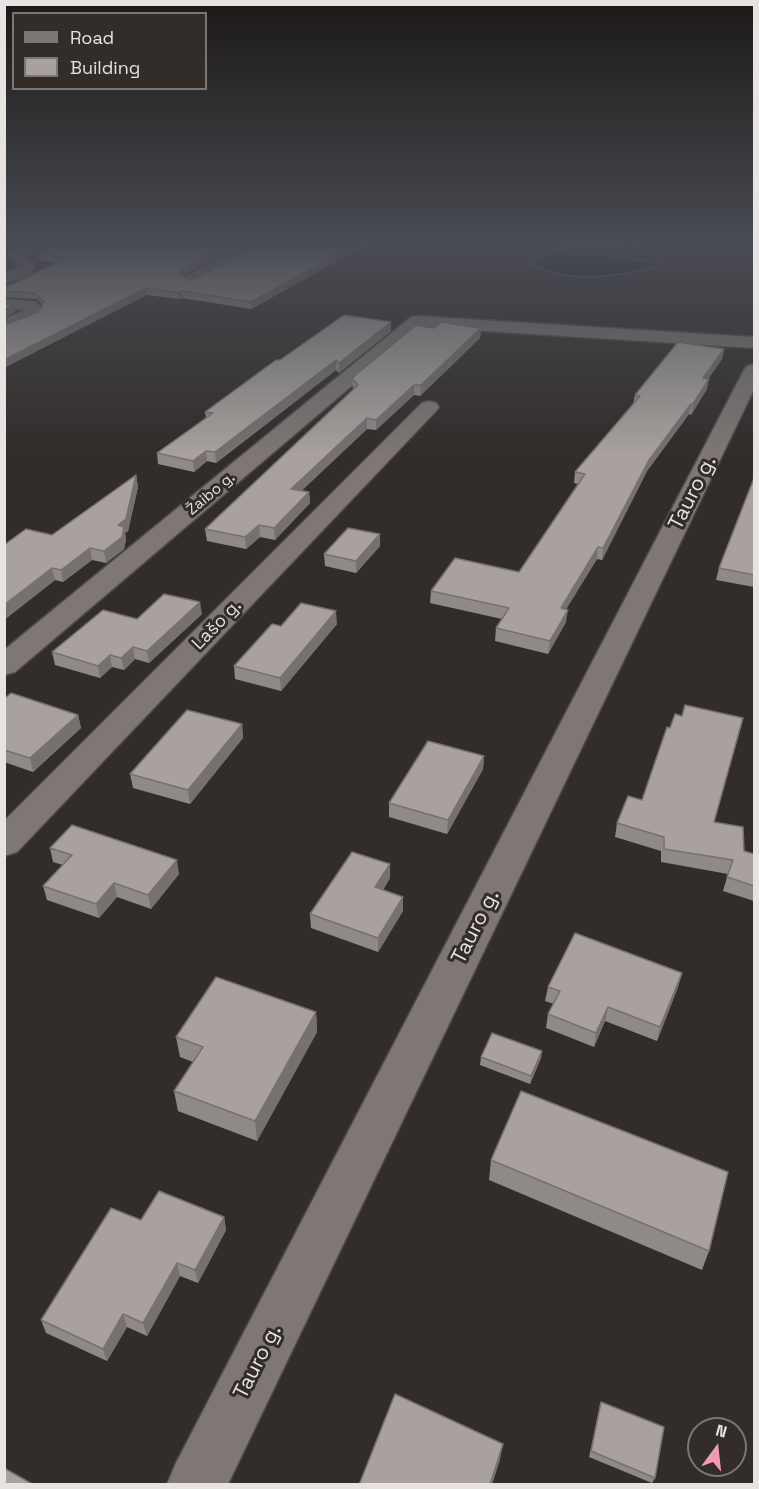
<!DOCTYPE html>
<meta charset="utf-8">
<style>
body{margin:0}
#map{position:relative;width:759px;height:1489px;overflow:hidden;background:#322d29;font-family:"Space Grotesk",sans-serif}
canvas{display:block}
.frame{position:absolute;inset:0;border:6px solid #e7e3e1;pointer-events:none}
.legend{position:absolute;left:12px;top:12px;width:195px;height:78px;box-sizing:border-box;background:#322d29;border:2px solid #7a7673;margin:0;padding:8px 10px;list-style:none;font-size:18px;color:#e7e3e1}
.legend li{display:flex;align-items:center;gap:12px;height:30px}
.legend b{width:30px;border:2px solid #7a7673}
.north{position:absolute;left:687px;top:1417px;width:60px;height:60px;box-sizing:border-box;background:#322d29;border:2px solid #7a7673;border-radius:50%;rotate:15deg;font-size:16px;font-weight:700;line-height:24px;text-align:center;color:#e7e3e1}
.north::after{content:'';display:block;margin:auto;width:21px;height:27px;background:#f09ab6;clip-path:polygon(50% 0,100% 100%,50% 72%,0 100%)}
</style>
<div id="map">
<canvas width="759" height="1489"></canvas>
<div class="frame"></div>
<ul class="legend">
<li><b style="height:8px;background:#7e7773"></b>Road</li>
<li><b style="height:16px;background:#a8a19d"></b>Building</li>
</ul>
<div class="north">N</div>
</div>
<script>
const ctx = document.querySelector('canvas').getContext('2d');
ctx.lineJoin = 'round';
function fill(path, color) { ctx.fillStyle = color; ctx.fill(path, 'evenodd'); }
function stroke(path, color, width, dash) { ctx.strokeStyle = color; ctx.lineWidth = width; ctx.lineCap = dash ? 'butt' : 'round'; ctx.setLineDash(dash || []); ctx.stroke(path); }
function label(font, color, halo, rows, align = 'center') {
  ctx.font = font + ' "Space Grotesk",sans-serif'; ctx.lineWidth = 6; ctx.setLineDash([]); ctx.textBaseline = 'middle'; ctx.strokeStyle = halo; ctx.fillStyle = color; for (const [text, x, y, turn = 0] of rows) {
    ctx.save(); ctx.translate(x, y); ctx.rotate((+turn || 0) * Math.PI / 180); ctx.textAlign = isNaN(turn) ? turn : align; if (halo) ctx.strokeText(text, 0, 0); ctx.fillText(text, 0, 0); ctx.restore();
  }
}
const water = new Path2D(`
 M569 246H637L612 255 622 259 659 262 660 266C621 276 569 285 532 264V260Z`);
fill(water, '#081325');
stroke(water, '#4b515d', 1.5);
const minor = new Path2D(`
 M23 246H41L26 256 35 266 31 274 4 284V273L19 267 9 255Z
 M244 246H262L196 283 190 285 182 280 184 277Z
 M4 299 35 301 43 309 38 317 4 331V319L25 310 4 309Z
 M417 316 754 337V348L421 327 15 672 4 675V650L411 317Z
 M754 364V389L228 1484H167L176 1463 744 370 747 366Z
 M429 401 436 403 439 407 436 411 17 852 4 856V821L422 403Z`);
stroke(minor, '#4f4b48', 3);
fill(minor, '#7e7773');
fill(new Path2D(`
 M42 246H240L183 275 182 276 188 280 196 278 256 246H364L251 309 182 298 179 299 147 295 38 312 42 305 37 299 4 297V288L56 263 40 261 38 254 47 251V247H43Z
 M391 322V331L339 373 336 370 216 463 207 461 194 472 158 464 157 453 206 418 205 412 280 360Z
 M434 328H481L480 338 420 396 414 395 376 430 367 429 302 490 309 492 310 503 275 540 260 537 246 549 207 541 205 529 353 389 352 378Z
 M724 349 722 359 708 379 707 389 691 415 689 414 647 471 602 560 597 559 566 609V622L548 654 495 641 496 628 502 619 430 603 431 591 519 572 578 484 574 483 575 472 633 404 635 395Z
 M136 475 138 487 128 531 125 533 126 539 124 549 106 563 92 560 63 582 55 580 4 620V545L52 535Z
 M754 478V587L716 580 719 568Z
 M380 546 356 573 325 566 324 554Z
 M202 614 149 663 135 659 124 670 112 667 100 678 55 665 52 652 137 619Z
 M337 624 281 691 235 679 234 666 281 626Z
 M4 699 78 715 81 728 33 772 4 762Z
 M242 724 243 738 190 804 133 788 130 774Z
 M484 756 483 769 447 834 389 817V803Z
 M714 822 744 851 754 854V901L723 891 728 874 661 862V851L615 837 617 823Z
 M50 848 179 874 151 909 117 897 99 918 47 900 43 886 63 865 53 862Z
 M390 878 383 890 403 911 378 952 311 928 310 914Z
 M682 973 678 987 657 1041 605 1021 594 1047 546 1028 548 1014 554 1004 545 1001 548 987Z
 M316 1012 317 1032 257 1141 178 1111 174 1091 193 1062 180 1057 176 1037Z
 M542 1051 541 1058 530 1084 480 1065 481 1057Z
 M491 1160 709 1251 702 1270 489 1180Z
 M224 1217 226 1230 198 1283 180 1276 147 1336 127 1327 107 1361 46 1333 41 1320 141 1220Z
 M601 1402 655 1478 652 1483 589 1457Z`), '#908a87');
fill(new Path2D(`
 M227 246H240L183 275 180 280 179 274 182 269Z
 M353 246H364L251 309V302Z
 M146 288 147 295 4 368V360Z
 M182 291V298L179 299 178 293Z
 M14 305 15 312 4 318V310Z
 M391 322V331L339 373V363Z
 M481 328 480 338 420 396 421 385Z
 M724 349 722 359 701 388 703 378Z
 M336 360V370L216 463 215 452Z
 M709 379 707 389 691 415 693 404Z
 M414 385V395L376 430V420Z
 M691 404 689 414 647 471 602 560 603 548 649 460Z
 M367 418V429L292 500 291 489Z
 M206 451 207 461 194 472 193 461Z
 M136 475 138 487 128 531 125 533 126 539 124 549 106 563 104 551 118 525Z
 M309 492 310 503 275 540 274 528Z
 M259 525 260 537 246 549 245 537Z
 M380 534V546L356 573V561Z
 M598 547 597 559 559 621 561 608Z
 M90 548 92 560 63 582 61 570Z
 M52 568 55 580 4 620V605Z
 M200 602 202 614 149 663 147 651Z
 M568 610 566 622 548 654 550 641Z
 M336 611 337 624 281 691 280 678Z
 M133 647 135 659 124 670 121 658Z
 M110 655 112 667 100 678 98 666Z
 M78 715 81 728 33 772 30 758Z
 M242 724 243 738 190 804 188 790Z
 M484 756 483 769 447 834 448 820Z
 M177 860 179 874 151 909 148 895Z
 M390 864V878L375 901V887Z
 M114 883 117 897 99 918 96 904Z
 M403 897V911L378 952V938Z
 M682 973 678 987 657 1041 660 1027Z
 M608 1007 605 1021 594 1047 596 1033Z
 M316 1012 317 1032 257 1141 255 1121Z
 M542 1051 541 1058 530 1084 531 1076Z
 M224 1217 226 1230 198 1283 195 1270Z
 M177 1263 180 1276 147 1336 143 1323Z
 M123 1314 127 1327 107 1361 103 1349Z
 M503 1444 500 1460 492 1485H490Z`), '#76716e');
const building = new Path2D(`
 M56 246H227L182 269 179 274 188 280 196 278 256 246H353L251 302 182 291 178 293 146 288 4 360V325L38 312 44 302 35 293 4 291V288L66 258 38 254 58 246Z
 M4 304 14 305 4 310Z
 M344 315 391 322 339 363 336 360 215 452 206 451 193 461 157 453 213 413 205 412 276 360H280Z
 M441 322 481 328 421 385H414L376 420 367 418 291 489 309 492 274 528 259 525 245 537 205 529 358 385 352 378 416 325 434 328Z
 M678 342 724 349 703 378 709 379 693 404H691L649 460 603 548 598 547 561 608 568 610 550 641 496 628 509 608 431 591 455 558 519 572 585 474 575 472 640 396 635 395Z
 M136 475 126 519 118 525 124 527 122 537 104 551 90 548 61 570 52 568 4 605V545L26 529 52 535Z
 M754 478V575L719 568Z
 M348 528 380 534 356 561 324 554Z
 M164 594 200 602 147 651 133 647 121 658 110 655 98 666 52 652 103 610 137 619Z
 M301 603 336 611 280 678 234 666 272 624 281 626Z
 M11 693 78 715 30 758 4 750V699Z
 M685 705 743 718 714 822 743 827 744 851 754 854V886L727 877 733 860 664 849V837L617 823 628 796 642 800 667 727 670 728 675 714 682 716Z
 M187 710 242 724 188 790 130 774Z
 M428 741 484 756 448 820 389 803Z
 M72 825 177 860 148 895 114 883 96 904 43 886 72 855 50 848Z
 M352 852 390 864 375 887 403 897 378 938 310 914Z
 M575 933 682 973 660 1027 608 1007 596 1033 548 1014 560 991 548 987Z
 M216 977 316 1012 255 1121 174 1091 203 1047 176 1037Z
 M492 1033 542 1051 531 1076 481 1057Z
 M521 1091 728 1172 709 1251 491 1160Z
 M159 1191 224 1217 195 1270 177 1263 143 1323 123 1314 103 1349 41 1320 111 1208 141 1220Z
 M395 1394 503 1444 490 1485H359Z
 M601 1402 664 1427 655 1478 591 1451Z
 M4 1468 34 1485H4Z`);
fill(building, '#a8a19d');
stroke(building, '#76716e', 1.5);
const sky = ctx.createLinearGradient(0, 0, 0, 454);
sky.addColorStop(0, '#1c1917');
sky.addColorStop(0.54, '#494c54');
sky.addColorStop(1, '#494c5400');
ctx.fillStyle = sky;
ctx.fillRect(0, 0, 759, 454);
label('15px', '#e7e3e1', '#322d29', [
 ["Žaibo g.",211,494,-40]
]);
label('18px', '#e7e3e1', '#322d29', [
 ["Lašo g.",217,625,-46]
]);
label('21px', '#e7e3e1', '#322d29', [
 ["Tauro g.",693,493,-63],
 ["Tauro g.",476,927,-63],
 ["Tauro g.",258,1362,-63]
]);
</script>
